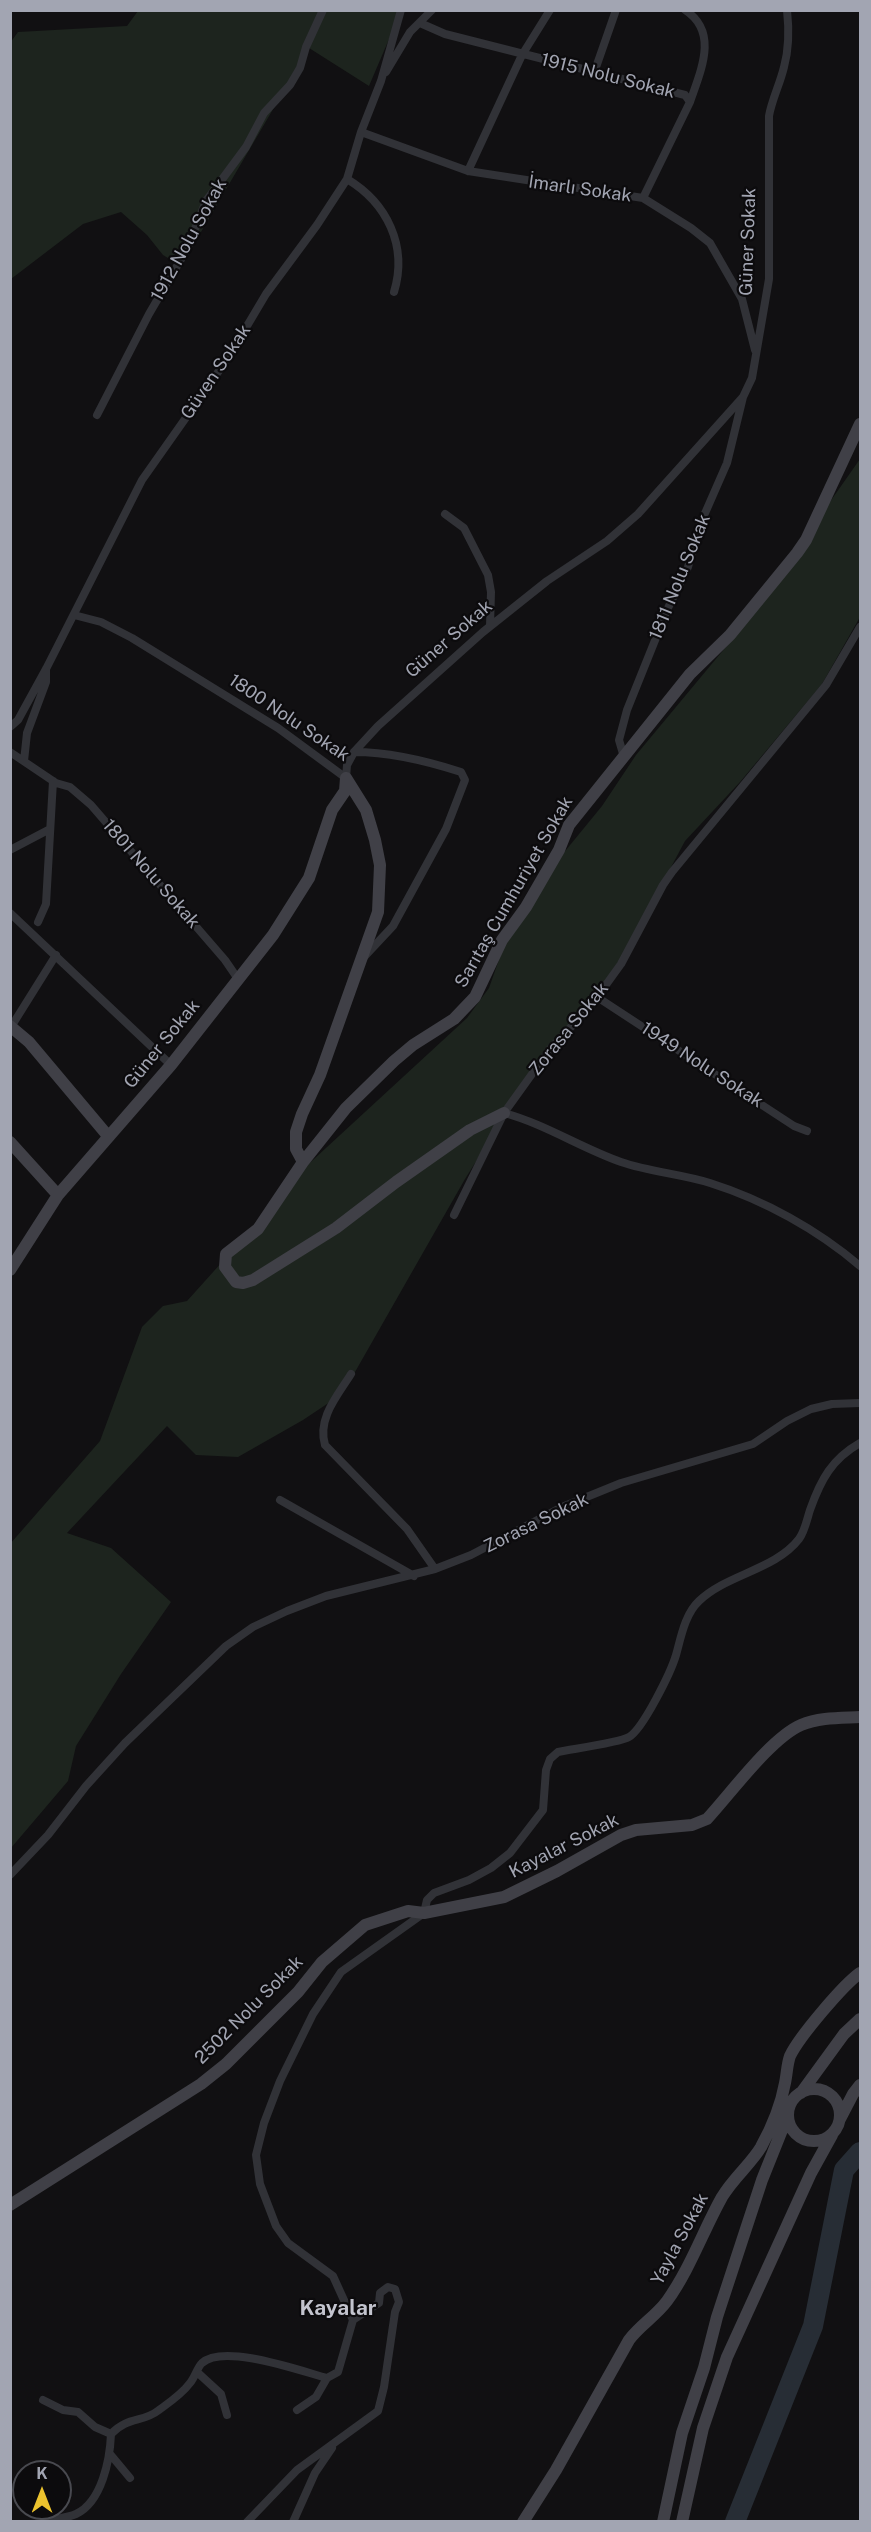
<!DOCTYPE html>
<meta charset="utf-8">
<style>
body{margin:0}
#map{position:relative;width:871px;height:2532px;overflow:hidden;background:#111012;font-family:"Public Sans",sans-serif}
canvas{display:block}
.frame{position:absolute;inset:0;border:12px solid #a2a5b2;pointer-events:none}
.north{position:absolute;left:12px;top:2460px;width:60px;height:60px;box-sizing:border-box;background:#0c0b0d;border:2px solid #48494f;border-radius:50%;rotate:0deg;font-size:16px;font-weight:700;line-height:24px;text-align:center;color:#a2a5b2}
.north::after{content:'';display:block;margin:auto;width:21px;height:27px;background:#ecc32e;clip-path:polygon(50% 0,100% 100%,50% 72%,0 100%)}
</style>
<div id="map">
<canvas width="871" height="2532"></canvas>
<div class="frame"></div>
<div class="north">K</div>
</div>
<script>
const ctx = document.querySelector('canvas').getContext('2d');
ctx.lineJoin = 'round';
function fill(path, color) { ctx.fillStyle = color; ctx.fill(path, 'evenodd'); }
function stroke(path, color, width, dash) { ctx.strokeStyle = color; ctx.lineWidth = width; ctx.lineCap = dash ? 'butt' : 'round'; ctx.setLineDash(dash || []); ctx.stroke(path); }
function label(font, color, halo, rows, align = 'center') {
  ctx.font = font + ' "Public Sans",sans-serif'; ctx.lineWidth = 4.5; ctx.setLineDash([]); ctx.textBaseline = 'middle'; ctx.strokeStyle = halo; ctx.fillStyle = color; for (const [text, x, y, turn = 0] of rows) {
    ctx.save(); ctx.translate(x, y); ctx.rotate((+turn || 0) * Math.PI / 180); ctx.textAlign = isNaN(turn) ? turn : align; if (halo) ctx.strokeText(text, 0, 0); ctx.fillText(text, 0, 0); ctx.restore();
  }
}
fill(new Path2D(`
 M138 11H401L369 86 309 48 181 266 163 255 147 235 121 212 83 224 11 279 10 43 18 32 127 26Z
 M860 459V617L822 684 740 782 685 841 608 985 522 1088 465 1179 351 1379 333 1400 303 1420 238 1457 196 1455 167 1426 67 1533 111 1548 171 1602 121 1674 76 1746 68 1781 11 1848 10 1544 100 1441 142 1327 163 1306 187 1301 276 1202 301 1171 467 1018 489 988 508 934 539 883 602 806 636 755 740 630Z`), '#1d241e');
stroke(new Path2D(`
 M735 2522 813 2326 844 2170 860 2152`), '#272d35', 20);
stroke(new Path2D(`
 M685 10C719 32 701 70 690 102
 M420 23 445 34 685 95 690 102 643 198
 M386 72 410 32 432 10
 M594 73 616 10
 M361 132 468 171 643 198 691 228 710 243 742 299 755 350
 M468 171 522 55 550 10
 M347 179C387 203 408 246 394 292
 M97 415 149 314 187 249 206 201 246 147 264 113 290 85 300 68 306 47 323 10
 M445 514 464 528 488 575 491 592 490 626
 M74 615 101 622 132 638 278 728 346 778
 M10 727 18 720 46 669 142 480 228 358 266 294 317 225 347 179 361 132 381 81 401 10
 M10 752 56 783 70 787 91 805 225 960 238 979
 M354 752C391 752 427 761 461 772L465 780 446 829 393 926 364 957
 M624 757 619 740 627 710 668 608 688 567 699 527 727 463 743 397
 M24 761 27 733 46 682V669
 M346 778 347 765 354 752 378 726 483 632 547 581 607 541 638 514 743 397 752 378 769 279V116C772 99 780 84 784 67 789 49 789 28 787 10
 M10 850 50 829
 M10 913 171 1065
 M38 922 46 904 53 781
 M597 997 794 1126 807 1131
 M11 1027 56 955
 M504 1113C545 1124 581 1148 621 1162 650 1172 681 1174 710 1183 764 1200 818 1230 860 1266
 M454 1215 504 1113 550 1049 590 1007 621 964 663 885 672 872 826 685 860 627
 M351 1374C338 1395 317 1418 325 1445L407 1529 435 1569
 M280 1500 414 1576
 M10 1875 48 1835 86 1786 125 1743 226 1646 253 1627 287 1611 326 1596 435 1569 471 1555 562 1507 621 1483 753 1444 787 1421 811 1409 832 1404 860 1403
 M353 2320 333 2276 288 2243 276 2226 260 2184 256 2155 264 2123 280 2081 313 2014 341 1972 424 1913 427 1900 434 1893 469 1880 491 1868 510 1853 543 1810 546 1770 550 1759 558 1752C572 1749 618 1743 629 1737 643 1729 671 1672 676 1655 681 1637 685 1614 699 1601 727 1574 775 1570 799 1539 805 1531 807 1519 810 1510 821 1479 832 1459 860 1443
 M197 2372 221 2394 227 2415
 M43 2400 63 2410 78 2412 95 2427 111 2434
 M297 2410 316 2397 327 2378
 M110 2454 130 2478
 M43 2522C54 2519 67 2518 76 2514 102 2502 110 2459 111 2434 128 2416 143 2423 159 2410 170 2402 182 2394 190 2383 195 2377 197 2368 202 2363 223 2343 301 2371 327 2378L338 2372 353 2320 379 2303 380 2293 388 2287 395 2289 399 2302 395 2312 384 2387 378 2411 297 2470 247 2522
 M293 2522 315 2473 332 2448`), '#313237', 8);
stroke(new Path2D(`
 M10 1026 29 1042 108 1136
 M504 1113 470 1130 396 1182 336 1228 253 1280 243 1283 236 1282 225 1267 226 1254 258 1229 303 1162 346 1108 394 1061 413 1045 454 1019 475 997 502 940 526 907 559 850 569 825 690 674 730 635 797 553 806 540 860 424
 M10 1142 58 1195
 M303 1162 296 1149V1132L302 1114 320 1075 378 912 380 865 375 840 366 810 346 778
 M10 1270 58 1195 171 1065 273 935 309 878 332 810 345 791 346 778
 M788 2115a26 26 0 1 1 52 0a26 26 0 1 1-52 0Z
 M801 2093 844 2034 860 2019
 M840 2119 853 2094 860 2085
 M10 2205 201 2084 226 2064 298 1992 322 1962 365 1925 408 1911 424 1913 504 1897 557 1871 621 1835 636 1830 692 1825 707 1819C731 1793 771 1738 801 1725 820 1717 841 1718 860 1717
 M523 2522 556 2470 629 2340C640 2325 655 2317 667 2301 690 2269 703 2231 722 2197 734 2177 751 2164 761 2147 772 2127 781 2105 785 2083 787 2074 787 2064 790 2056 799 2037 843 1985 860 1973
 M663 2522 682 2433 704 2368 717 2317 762 2180 788 2115
 M682 2522 703 2428 727 2357 811 2173 832 2135`), '#404047', 12);
label('18px', '#a2a5b2', '#0c0b0d', [
 ["1915 Nolu Sokak",608,76,14],
 ["İmarlı Sokak",580,189,8],
 ["1912 Nolu Sokak",189,240,-61],
 ["Güner Sokak",748,242,-88],
 ["Güven Sokak",216,372,-56],
 ["1811 Nolu Sokak",680,577,-68],
 ["Güner Sokak",449,639,-41],
 ["1800 Nolu Sokak",289,718,34],
 ["1801 Nolu Sokak",151,874,49],
 ["Sarıtaş Cumhuriyet Sokak",514,892,-60],
 ["Zorasa Sokak",569,1029,-51],
 ["Güner Sokak",162,1044,-51],
 ["1949 Nolu Sokak",702,1065,33],
 ["Zorasa Sokak",536,1523,-26],
 ["Kayalar Sokak",564,1846,-27],
 ["2502 Nolu Sokak",249,2010,-45],
 ["Yayla Sokak",680,2239,-62]
]);
label('bold 21px', '#c3c4ce', '#0c0b0d', [
 ["Kayalar",338,2309]
]);
</script>
